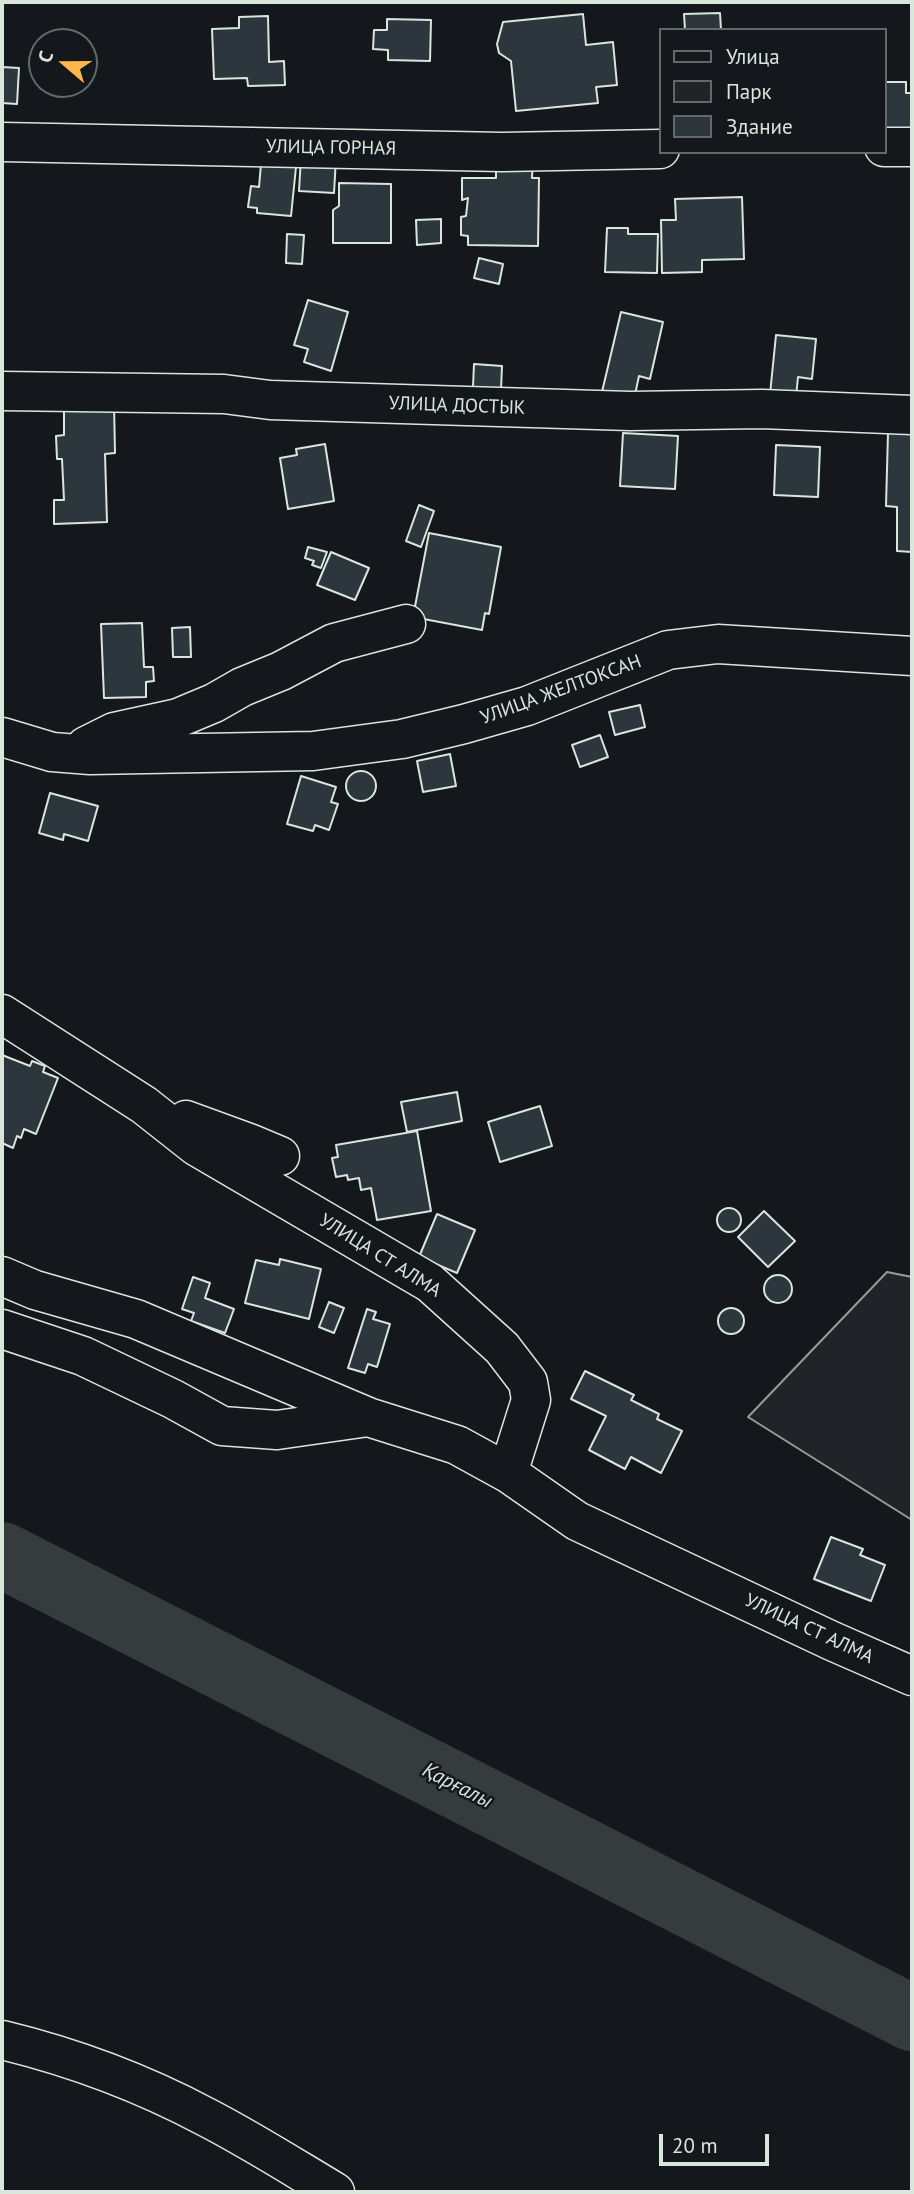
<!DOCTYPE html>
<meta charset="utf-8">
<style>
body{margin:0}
#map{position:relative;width:914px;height:2194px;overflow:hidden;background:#14181c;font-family:"PT Sans",sans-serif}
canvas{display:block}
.frame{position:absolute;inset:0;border:4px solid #d8e6dc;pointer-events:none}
.legend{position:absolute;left:659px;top:28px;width:228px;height:126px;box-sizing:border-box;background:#14181c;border:2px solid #626a69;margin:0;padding:9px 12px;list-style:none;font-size:21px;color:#d8e6dc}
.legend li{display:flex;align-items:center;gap:14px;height:35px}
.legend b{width:35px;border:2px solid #626a69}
.north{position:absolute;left:28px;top:28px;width:70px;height:70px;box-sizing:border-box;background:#14181c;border:2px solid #626a69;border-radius:50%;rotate:290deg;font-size:19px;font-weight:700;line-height:28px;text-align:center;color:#d8e6dc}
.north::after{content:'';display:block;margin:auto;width:24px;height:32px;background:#ffb74d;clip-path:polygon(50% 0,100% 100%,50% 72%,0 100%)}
.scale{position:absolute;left:659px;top:2134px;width:110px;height:32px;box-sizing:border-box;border:4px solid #d8e6dc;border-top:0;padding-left:9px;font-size:21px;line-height:24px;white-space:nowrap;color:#d8e6dc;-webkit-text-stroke:5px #14181c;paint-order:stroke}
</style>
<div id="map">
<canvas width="914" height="2194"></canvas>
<div class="frame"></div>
<ul class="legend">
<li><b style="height:9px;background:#14181c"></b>Улица</li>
<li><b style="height:19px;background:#202428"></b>Парк</li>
<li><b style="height:19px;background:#2c363c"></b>Здание</li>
</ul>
<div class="north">С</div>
<div class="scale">20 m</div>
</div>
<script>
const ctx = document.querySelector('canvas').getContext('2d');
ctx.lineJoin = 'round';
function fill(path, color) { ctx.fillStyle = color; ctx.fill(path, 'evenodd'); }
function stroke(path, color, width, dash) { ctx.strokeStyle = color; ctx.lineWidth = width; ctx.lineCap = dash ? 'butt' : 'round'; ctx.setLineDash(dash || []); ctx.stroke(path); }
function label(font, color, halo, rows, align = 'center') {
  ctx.font = font + ' "PT Sans",sans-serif'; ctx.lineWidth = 5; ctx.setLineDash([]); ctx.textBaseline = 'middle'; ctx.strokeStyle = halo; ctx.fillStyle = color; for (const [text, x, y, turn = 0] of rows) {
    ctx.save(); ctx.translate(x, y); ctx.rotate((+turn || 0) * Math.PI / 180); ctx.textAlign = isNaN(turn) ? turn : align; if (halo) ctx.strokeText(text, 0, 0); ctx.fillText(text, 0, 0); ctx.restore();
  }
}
const green = new Path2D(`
 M887 1272 912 1277V1520L748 1417Z`);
fill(green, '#202428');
stroke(green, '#939e99', 2);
stroke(new Path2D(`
 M2 1555 912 2018`), '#363b3e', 66);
const building = new Path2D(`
 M720 13 721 30H685L684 14Z
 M583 14 586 45 613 42 617 85 596 87 598 103 516 111 511 61 499 53 497 44 503 22Z
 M268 16 269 62 284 61 285 85 248 86 247 78 214 79 212 29 239 28V17Z
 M387 19 431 20 430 61 388 60V50L373 49 374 30H387Z
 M2 67 19 68 17 104 2 103Z
 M884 82H906V93H912V128H884Z
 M301 157 336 158 334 193 299 191Z
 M496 158 533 159 532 178H539L538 246 468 245V236L461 235V217L466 216 468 198 462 200V178H496Z
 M261 164 296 167 291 216 257 213V208L248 207 251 186 259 187Z
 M339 183 391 184V243H333V210L339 206Z
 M742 197 744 259 702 260V272L662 273 661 220H676L675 199Z
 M441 219V243L417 245 416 220Z
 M607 228H628V234H658L657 273 605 272Z
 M287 234 304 235 302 264 286 263Z
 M479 258 503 264 499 284 474 278Z
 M308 300 348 312 331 371 304 362 308 349 294 345Z
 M621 312 663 322 650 379 639 376 633 404 601 396Z
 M776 335 816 339 812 379 798 377 796 397 770 394Z
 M474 364 502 366 501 390 473 387Z
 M114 403 115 453 105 454 107 522 54 524V500H64L62 459H57L56 436 64 435V404Z
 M623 433 678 436 675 489 620 486Z
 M888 433H912V552L897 551V507L886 506Z
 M325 444 334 501 288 509 280 458 297 455 296 449Z
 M776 445 820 447 818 497 774 495Z
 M419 505 434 511 421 547 406 541Z
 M429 533 501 547 489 614 485 613 482 630 413 617Z
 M308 547 327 552 321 568 312 565 314 561 305 558Z
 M331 552 369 568 355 600 317 585Z
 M142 623 144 667H153L154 681 146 682V697L104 698 101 624Z
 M190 627 191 657H173L172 628Z
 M640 705 645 727 615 735 609 712Z
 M600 735 608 757 580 767 572 745Z
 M450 754 456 786 423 792 417 761Z
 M346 786a15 15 0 1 1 30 0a15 15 0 1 1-30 0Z
 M301 776 336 787 331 802 338 804 329 830 315 825 313 831 287 824Z
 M50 793 98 806 88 841 64 834 63 840 39 833Z
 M2 1055 30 1066 32 1061 45 1066 43 1072 58 1078 36 1134 24 1129 21 1138 17 1136 13 1148 2 1143Z
 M457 1092 462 1121 407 1132 401 1102Z
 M540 1106 552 1146 500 1162 488 1122Z
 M417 1131 431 1211 377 1220 371 1188 361 1190 359 1178 348 1180 347 1175 336 1177 332 1158 338 1157 336 1145Z
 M717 1220a12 12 0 1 1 24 0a12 12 0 1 1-24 0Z
 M764 1211 795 1241 768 1267 738 1237Z
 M437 1214 475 1230 457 1273 419 1257Z
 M280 1259 321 1269 309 1319 245 1303 256 1260 279 1265Z
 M764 1289a14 14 0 1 1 28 0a14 14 0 1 1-28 0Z
 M193 1277 210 1283 205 1298 234 1309 225 1333 191 1321 194 1313 182 1309Z
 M329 1302 344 1308 334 1333 319 1327Z
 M718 1321a13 13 0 1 1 26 0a13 13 0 1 1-26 0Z
 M367 1309 376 1312 373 1319 390 1324 377 1367 368 1364 365 1373 348 1368Z
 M585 1371 634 1395 631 1400 659 1414 657 1419 682 1431 661 1473 631 1457 625 1469 589 1450 606 1416 571 1399Z
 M831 1537 863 1549 860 1555 885 1565 871 1601 814 1579Z`);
fill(building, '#2c363c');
stroke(building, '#d8e6dc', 2);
const minor = new Path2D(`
 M2 142 502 152 660 149
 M884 147H912
 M2 391 224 394 270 400 630 411 762 409 912 415
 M2 737 52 752 90 755 313 751 402 739 464 724 527 706 668 650 718 644 912 656
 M86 746 114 732 178 718 214 703 242 687 281 671 334 643 406 624
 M2 1014 144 1105 196 1146 430 1283 502 1348 528 1382 531 1400 508 1473
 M186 1120 249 1143 280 1156
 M2 1276 35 1290 136 1319 368 1417
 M2 1329 83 1356 173 1399 222 1426 277 1430 368 1417 457 1445 508 1473 577 1521 832 1641 912 1676
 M2 2040C72 2057 142 2083 206 2117 249 2139 293 2167 335 2192`);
stroke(minor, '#d8e6dc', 41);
stroke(minor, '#14181c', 38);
label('19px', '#d8e6dc', '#14181c', [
 ["УЛИЦА ГОРНАЯ",331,148,1],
 ["УЛИЦА ДОСТЫК",457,406,2],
 ["УЛИЦА ЖЕЛТОКСАН",561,690,-20],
 ["УЛИЦА СТ АЛМА",380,1256,32],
 ["УЛИЦА СТ АЛМА",809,1629,25]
]);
label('italic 21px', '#d8e6dc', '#14181c', [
 ["Қарғалы",457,1786,27]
]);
</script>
